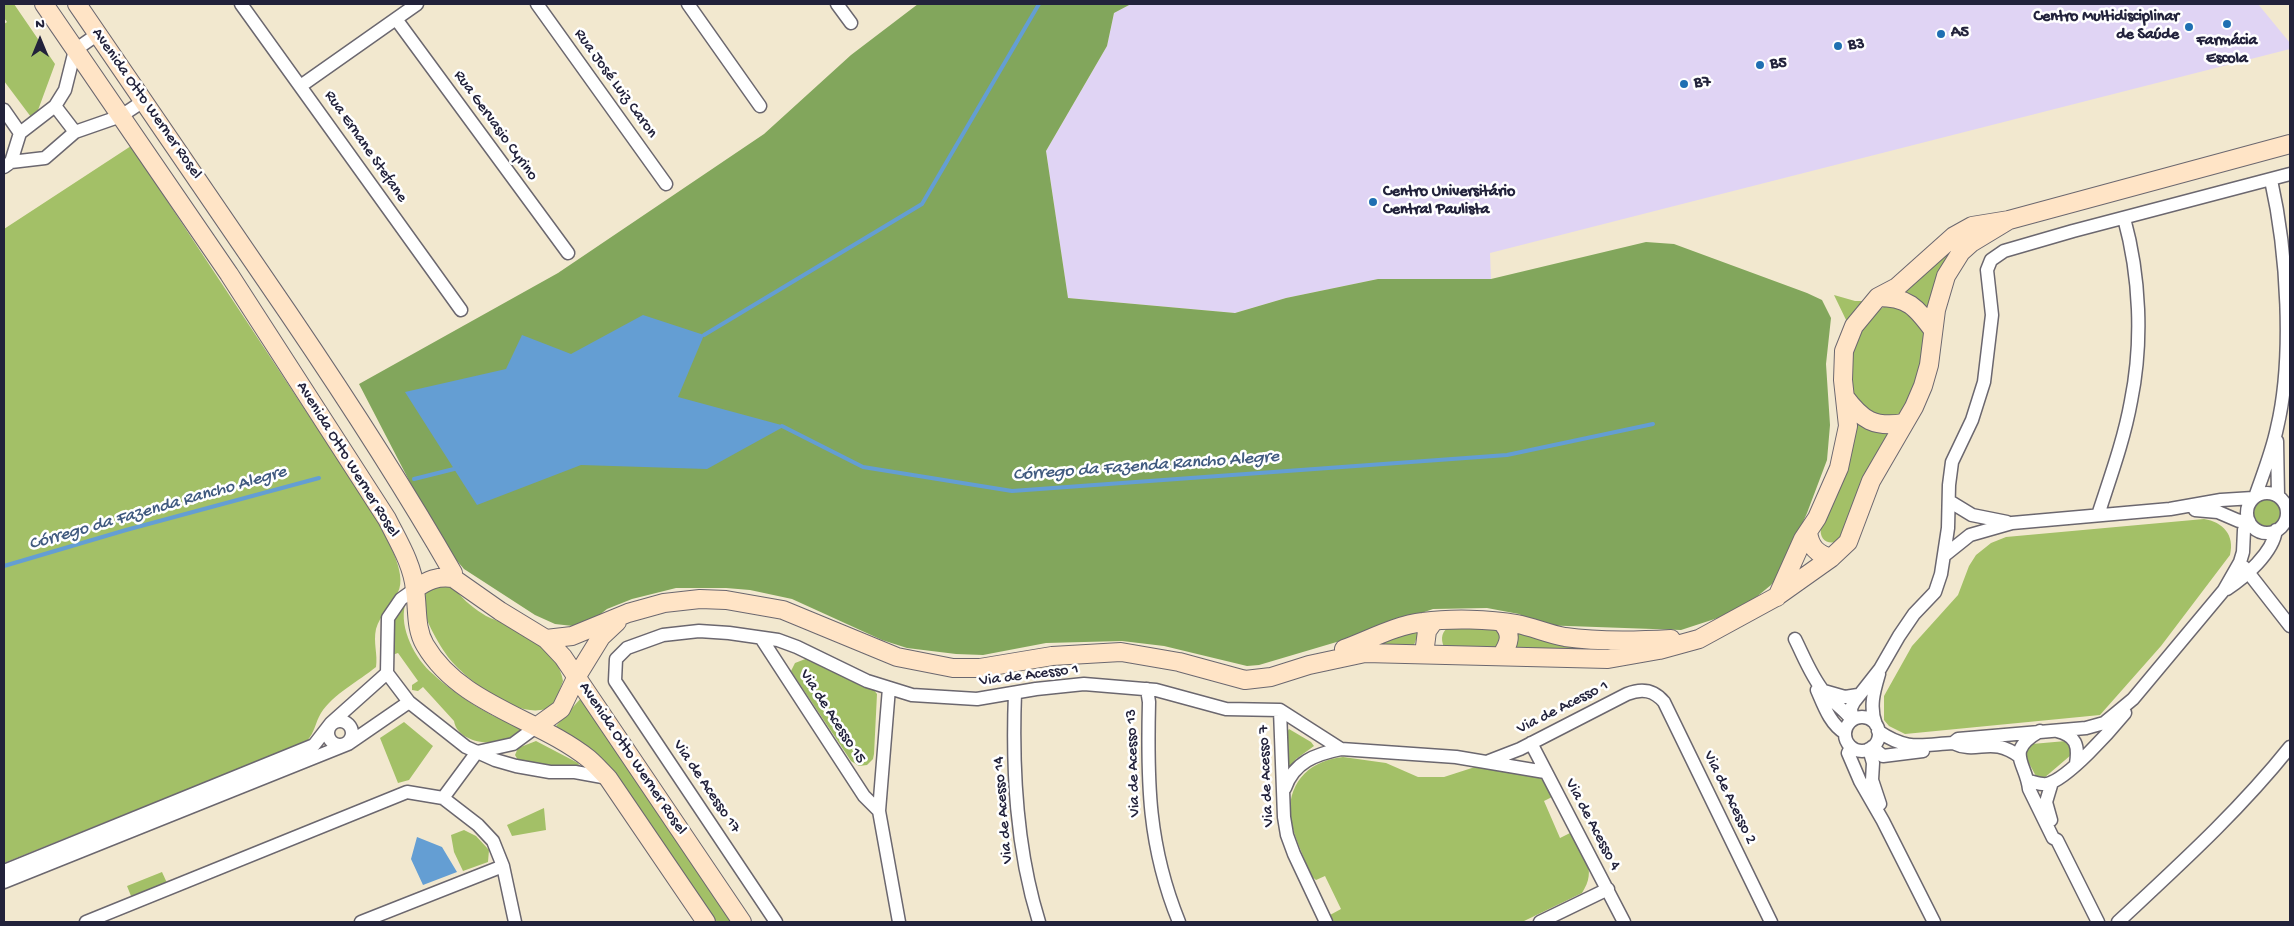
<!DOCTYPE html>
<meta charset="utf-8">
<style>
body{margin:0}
#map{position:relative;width:2294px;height:926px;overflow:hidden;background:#f2e8cf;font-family:"Gochi Hand",sans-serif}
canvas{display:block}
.frame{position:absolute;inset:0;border:5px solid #22223b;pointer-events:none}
.north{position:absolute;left:15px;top:15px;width:50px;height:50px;-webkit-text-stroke:4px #fff;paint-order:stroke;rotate:0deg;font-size:14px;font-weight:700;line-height:20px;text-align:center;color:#22223b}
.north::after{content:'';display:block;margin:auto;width:18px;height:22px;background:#22223b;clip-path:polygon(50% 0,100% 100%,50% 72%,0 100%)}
</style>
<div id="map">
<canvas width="2294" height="926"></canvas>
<div class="frame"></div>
<div class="north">N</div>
</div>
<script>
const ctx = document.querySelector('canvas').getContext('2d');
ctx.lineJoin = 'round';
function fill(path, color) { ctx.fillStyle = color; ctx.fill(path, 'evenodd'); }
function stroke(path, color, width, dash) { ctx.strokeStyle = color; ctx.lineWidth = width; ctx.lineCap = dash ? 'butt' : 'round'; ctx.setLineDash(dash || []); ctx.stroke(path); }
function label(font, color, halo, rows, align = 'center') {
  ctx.font = font + ' "Gochi Hand",sans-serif'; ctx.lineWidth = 5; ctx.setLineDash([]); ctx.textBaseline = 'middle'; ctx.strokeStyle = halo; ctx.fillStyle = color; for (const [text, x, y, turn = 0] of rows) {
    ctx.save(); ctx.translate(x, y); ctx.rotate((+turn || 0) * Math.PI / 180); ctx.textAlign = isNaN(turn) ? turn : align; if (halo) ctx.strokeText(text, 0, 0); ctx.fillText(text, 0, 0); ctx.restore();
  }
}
fill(new Path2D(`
 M1131 4H2258L2290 43V49L1490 253 1491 279H1378L1286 298 1235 313 1068 298 1046 151 1107 46 1114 13Z`), '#e0d4f4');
fill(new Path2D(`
 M4 4H14L55 64 34 121 4 81V24L7 22 4 18Z
 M131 146 377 519C385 536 408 573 398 592 391 605 380 615 376 629 373 643 378 654 376 667 359 681 333 694 321 713 315 723 315 732 307 741L4 863V229Z
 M1957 241 1931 313 1902 291Z
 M1834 295 1855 301H1867L1848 324Z
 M1886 306H1900L1926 329 1925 357 1903 412 1891 419 1867 413 1853 400C1852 388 1849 376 1850 364 1851 343 1865 315 1886 306Z
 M1854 419 1890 431 1846 537C1834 546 1818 545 1821 526 1838 487 1852 463 1854 419Z
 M2253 514a15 15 0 1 1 30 0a15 15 0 1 1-30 0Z
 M2204 519C2223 522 2235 535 2230 555L2161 646 2100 715 1905 734 1889 726 1884 720V696L1912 646 1958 595 1969 566 1976 555 1991 543 2006 537Z
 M429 584 452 586C461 597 470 606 483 614 490 619 497 620 504 623 528 634 559 653 563 681 559 691 556 705 545 709 518 718 472 683 455 665 443 653 427 624 423 608 422 602 424 595 424 588Z
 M403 605H405C399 628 415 659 433 674 453 693 495 721 522 727 511 750 458 747 454 721L423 687 418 691 412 690V685L418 681 398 653 392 655 391 618Z
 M1450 626 1493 627 1502 634 1501 648 1444 647C1440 638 1442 631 1450 626Z
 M1416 629 1419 631 1413 648 1364 646Z
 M1516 633 1637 643 1600 655 1511 651Z
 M808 658 873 689 877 694 874 754 873 759 867 765 859 766 851 761 791 671 795 663Z
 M582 697 733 922H715L612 769 558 729 556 726Z
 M404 722 433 746 409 780 398 783 380 738Z
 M1289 729 1311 742 1314 746 1296 759 1288 769 1287 732Z
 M536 741 578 763 579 765H546L518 760 515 755 518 748Z
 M2066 741 2069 743 2072 753 2071 755 2044 778H2037L2025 756 2027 748 2032 744Z
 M1343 757 1386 763 1418 777H1444L1475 767 1531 773 1545 781 1554 796 1544 801 1560 838 1572 832C1583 855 1598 869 1582 893L1522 922H1334L1330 915 1341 909 1325 876 1316 880 1311 876C1305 858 1291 832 1290 813 1289 780 1312 760 1343 757Z
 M544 808 546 830 512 836 507 825Z
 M464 830 476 836 489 850 488 862 463 871 454 852 451 835Z
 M162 872 167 883 131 896 127 886Z`), '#a3c067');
fill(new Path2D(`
 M918 4H1131L1114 13 1107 46 1046 151 1068 298 1235 313 1286 298 1378 279H1491L1646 242 1674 244 1807 293 1822 300 1831 318 1826 364 1830 425 1827 460 1807 513 1780 574 1771 585 1754 599 1733 613 1681 630 1540 625 1519 614 1487 608 1433 609 1340 641 1259 665 1247 666 1164 646 1122 641 1046 643 983 655 956 654 907 648 882 640 792 599 750 590 726 588H676L632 599 607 609 593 620 573 626 555 624 535 615 464 569 441 542 359 384 558 273 764 134 851 55Z`), '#82a65c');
fill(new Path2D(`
 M643 315 704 335 678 397 785 426 707 469 581 465 477 505 405 392 506 369 522 335 571 354Z
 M417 837 442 847 457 872 423 885 411 859Z`), '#649ed3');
stroke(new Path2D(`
 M704 335 922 204 1039 4
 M782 426 863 467 1012 491 1507 455 1653 424
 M414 479 458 468
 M4 566 126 530 319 478`), '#649ed3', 4);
const street = new Path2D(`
 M241 4 461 310
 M537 4 666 184
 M688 4 760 106
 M837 4 851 23
 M396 19 568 253
 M302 85 417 4
 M55 106 75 132
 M4 110 20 133 11 162
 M20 133 55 106 65 90 75 50 98 34
 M4 167 11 162 45 158 75 132 121 116 145 100
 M2277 441 2278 496
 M2247 513a20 20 0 1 1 40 0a20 20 0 1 1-40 0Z
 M2255 497C2263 474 2272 452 2277 428 2294 357 2287 251 2271 180
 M1949 501 1972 515 2007 522
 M2195 510 2218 512 2239 521 2248 520
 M2098 515C2110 478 2124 440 2131 401 2143 342 2140 276 2124 218
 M1945 555 1970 535 2012 523 2170 509 2221 500 2253 498
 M2244 567 2290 626
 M415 589 401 599 388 618 387 673 409 702 466 747 495 760 516 766 550 772H575L608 778
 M2227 589C2245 577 2273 553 2276 530
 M761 638 864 796 879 811
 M1795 639C1804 657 1811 676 1824 692 1832 702 1844 709 1852 720
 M889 688 879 811 899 922
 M1147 689 1149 702C1147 782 1148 846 1179 922
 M1817 690C1824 706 1830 724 1845 733
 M1824 691 1845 697 1858 695
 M1015 693C1012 770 1016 848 1039 922
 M1280 710 1284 817 1287 835 1294 854 1326 922
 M1845 734a17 17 0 1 1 34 0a17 17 0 1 1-34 0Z
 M1852 720 1851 708 1854 702 1880 669 1899 636 1914 614 1935 592 1941 574 1948 528 1949 485 1952 462 1972 420 1984 382 1992 315 1987 270 1991 260 2004 251 2073 231 2290 174
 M328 733a12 12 0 1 1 24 0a12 12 0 1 1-24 0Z
 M1876 725C1869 707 1874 691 1879 674
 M1878 731C1907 751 1920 745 1953 743L1958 739 2086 728 2104 723 2133 699 2224 590 2240 562 2243 552 2244 530 2249 521
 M2040 731C2004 752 2026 762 2029 789L2053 838 2057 840 2098 922
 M2057 731C2076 736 2079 745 2076 764
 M1531 743 1624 922
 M1953 743C1978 755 1991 735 2020 757
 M1851 747 1848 753 1860 781 1883 821 1934 922
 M1872 747 1883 756 1923 751
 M1869 749 1873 763 1872 780 1880 804
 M1489 761 1520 749 1627 694C1642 688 1654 690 1664 702L1771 922
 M2028 781C2034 782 2041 785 2047 784 2068 779 2111 730 2125 713
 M1285 788C1294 762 1316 754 1341 749
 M443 798 477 752 513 744 536 727
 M2051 820 2046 802 2052 782
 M4 871 314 745 331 723 387 673
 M4 882 348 744 409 702
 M86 922 407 792 443 798 478 825 493 841 503 866 515 922
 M361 922 503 866
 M776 922 615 681 616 659 627 648 663 635 699 631 729 633 778 640 797 647 867 681 912 695 977 699 1036 689 1084 684 1156 690 1226 709 1280 710 1341 749 1456 757 1545 772
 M1540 922 1608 889
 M2118 922C2178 866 2239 811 2290 747`);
const secondary = new Path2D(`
 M44 4 229 274 387 519C398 541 413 565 415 590 418 608 415 628 425 645 460 705 538 718 589 759 596 765 602 772 608 778L706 922
 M77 4C148 107 219 210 289 314 346 398 402 484 453 573V578L500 611 546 639 563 657 742 922
 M1878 297C1908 297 1916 307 1933 330
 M1845 397C1862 420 1874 428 1904 423
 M1808 532C1810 547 1817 554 1831 558
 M415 589C428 580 437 576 453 578
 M1777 597 1803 539 1817 518 1839 468 1848 426 1843 380 1844 351 1854 326 1878 297 1897 287 1954 236 1972 226 2009 220 2290 144
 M546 639 572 636 628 613 664 603 700 599 726 600 783 610 897 657 953 668H980L1052 656 1121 652 1179 662 1245 680 1271 677 1309 665 1365 653 1608 659 1659 650 1699 639 1776 597 1831 558 1848 542 1871 481 1914 407 1923 386 1929 365 1936 310 1946 276 1961 252 1971 243 2009 220
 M1344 649C1369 640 1396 625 1423 622 1451 618 1489 619 1517 624 1533 627 1548 634 1565 637 1599 642 1636 641 1671 639
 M1424 654 1427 631 1434 621
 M1501 656C1509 644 1513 634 1502 623
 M536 727 561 709 577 676 601 637 617 622`);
stroke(street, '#6b676f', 15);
stroke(secondary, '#6b676f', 20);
stroke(street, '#fff', 12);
stroke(secondary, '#ffe4c6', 18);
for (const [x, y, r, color] of [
 [2227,24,5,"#1f6fb2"],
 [2189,27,5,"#1f6fb2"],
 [1941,34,5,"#1f6fb2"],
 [1838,46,5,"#1f6fb2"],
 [1760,65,5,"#1f6fb2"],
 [1684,84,5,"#1f6fb2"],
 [1373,202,5,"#1f6fb2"]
]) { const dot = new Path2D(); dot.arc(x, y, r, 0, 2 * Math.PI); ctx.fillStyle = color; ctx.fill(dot); stroke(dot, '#fff', 2); }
label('bold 16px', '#22223b', '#fff', [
 ["Centro Multidisciplinar",2179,18,"right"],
 ["de Saúde",2179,36,"right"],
 ["A5",1951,34],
 ["Farmácia",2227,42,"center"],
 ["Escola",2227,60,"center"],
 ["B3",1848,46],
 ["B5",1770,65],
 ["B7",1694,84],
 ["Centro Universitário",1383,193],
 ["Central Paulista",1383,211]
], 'left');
label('16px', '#22223b', '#fff', [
 ["Rua José Luiz Caron",615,84,54],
 ["Avenida Otto Werner Rosel",146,104,55],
 ["Rua Gervasio Cyrino",495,126,54],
 ["Rua Ernane Stefane",365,147,55],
 ["Avenida Otto Werner Rosel",347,460,58],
 ["Via de Acesso 1",1029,676,-7],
 ["Via de Acesso 1",1563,708,-27],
 ["Via de Acesso 15",832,717,57],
 ["Avenida Otto Werner Rosel",632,759,56],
 ["Via de Acesso 13",1134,763,-92],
 ["Via de Acesso 7",1267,776,-93],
 ["Via de Acesso 17",706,787,56],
 ["Via de Acesso 2",1729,798,64],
 ["Via de Acesso 14",1004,810,-95],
 ["Via de Acesso 4",1592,825,62]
]);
label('italic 18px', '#405a7f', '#fff', [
 ["Córrego da Fazenda Rancho Alegre",1146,467,-4],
 ["Córrego da Fazenda Rancho Alegre",158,509,-16]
]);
</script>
